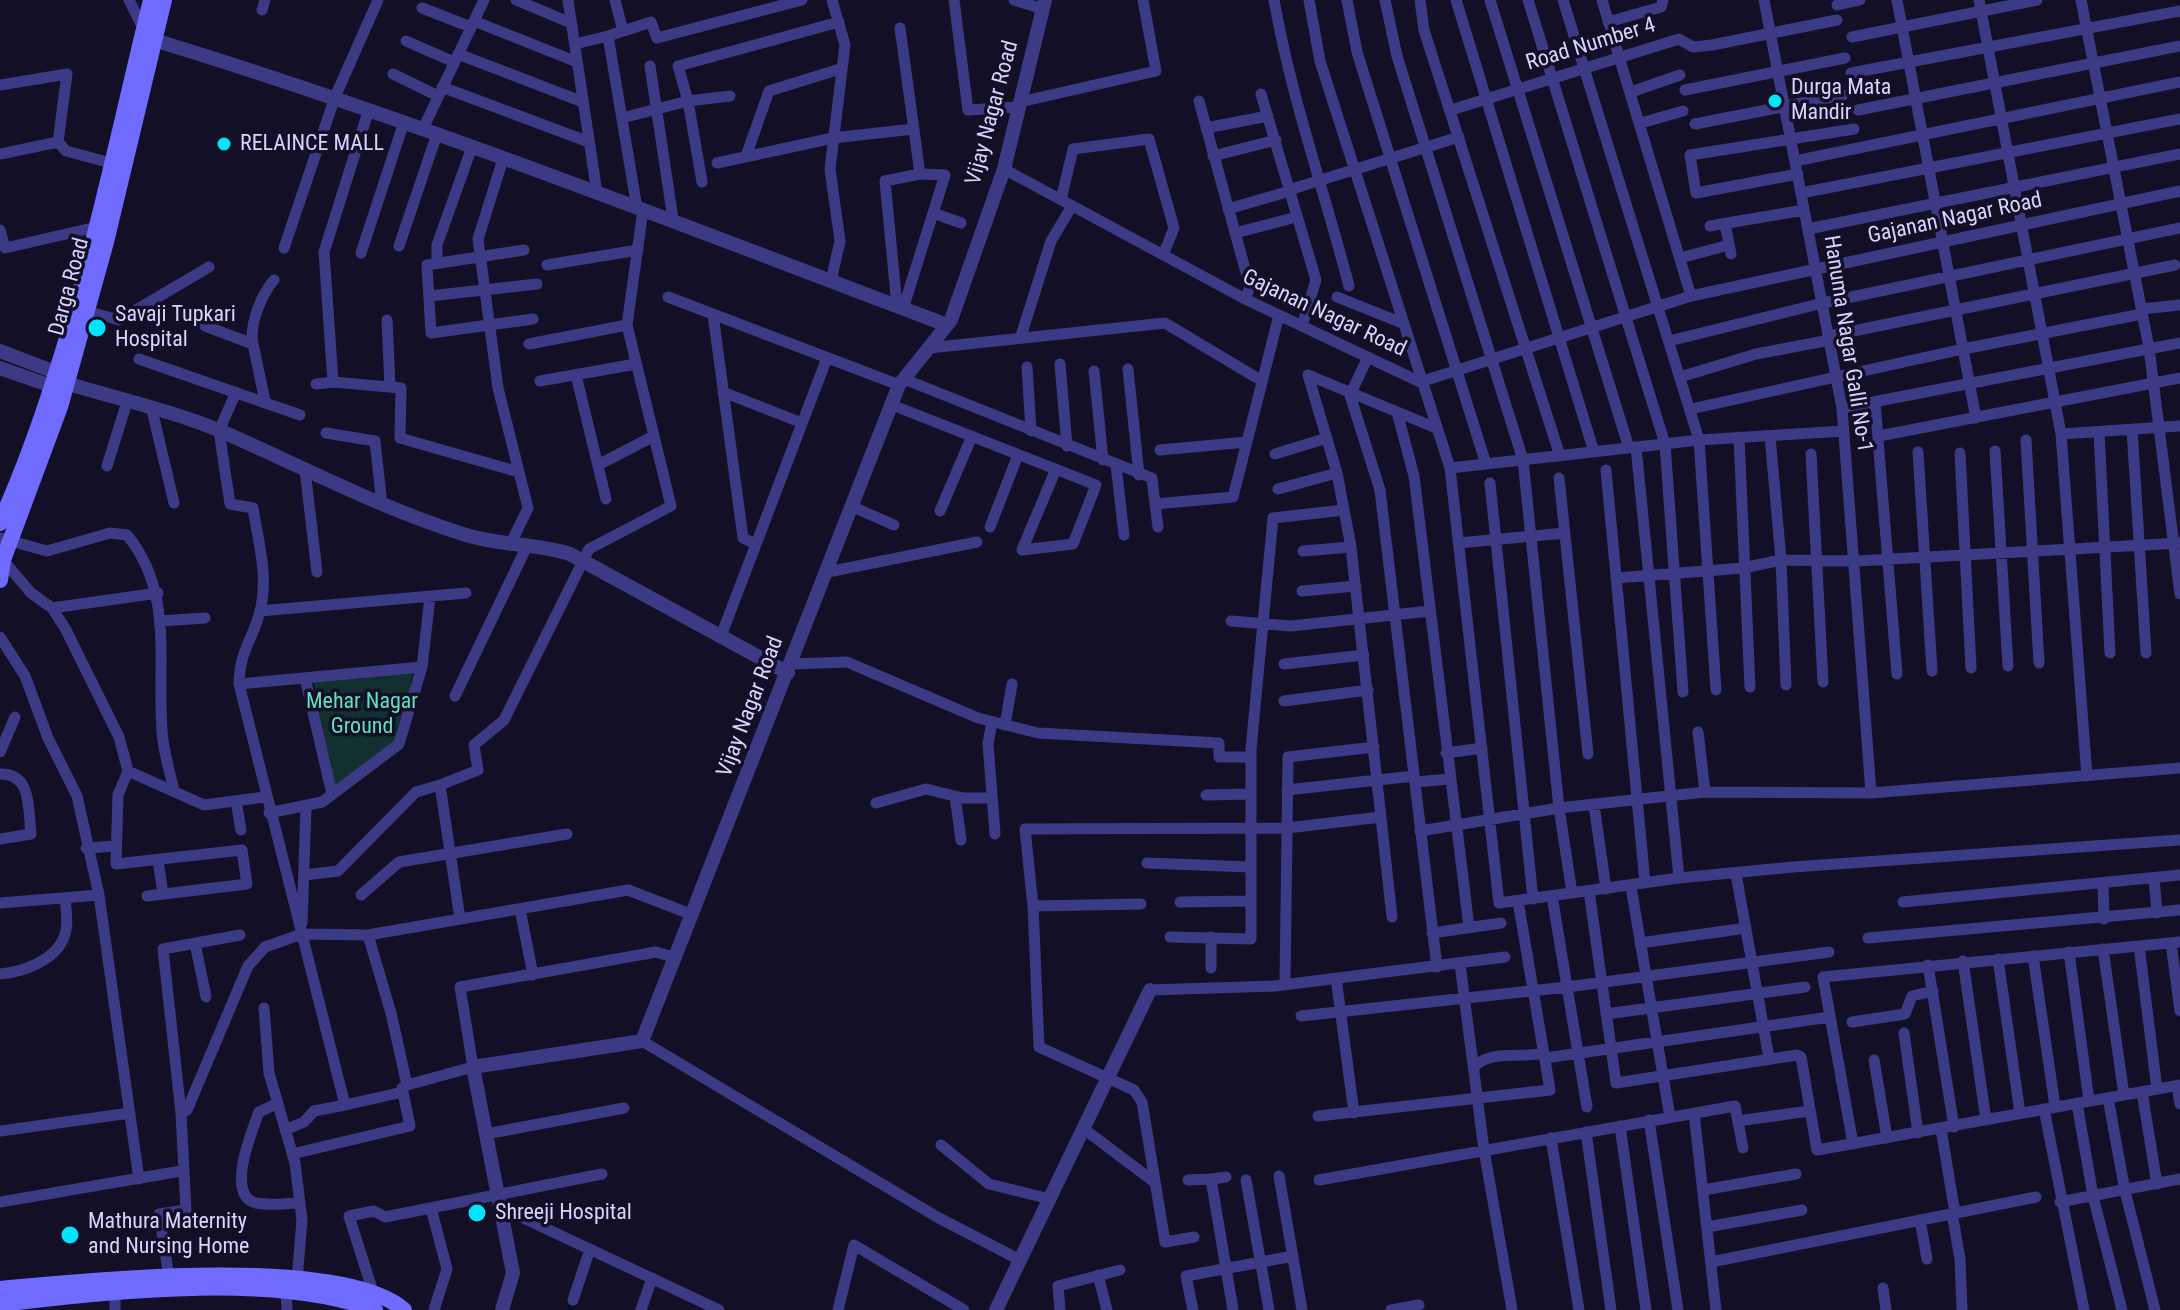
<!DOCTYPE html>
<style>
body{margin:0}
canvas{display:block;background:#130f26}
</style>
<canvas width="2180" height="1310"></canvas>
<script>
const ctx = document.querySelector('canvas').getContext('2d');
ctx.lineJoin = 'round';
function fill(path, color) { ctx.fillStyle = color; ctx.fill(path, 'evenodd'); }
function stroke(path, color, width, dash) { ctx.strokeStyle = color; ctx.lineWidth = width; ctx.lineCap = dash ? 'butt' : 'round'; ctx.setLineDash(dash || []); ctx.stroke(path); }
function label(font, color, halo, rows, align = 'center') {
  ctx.font = font + ' "Roboto Condensed",sans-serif'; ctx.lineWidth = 7; ctx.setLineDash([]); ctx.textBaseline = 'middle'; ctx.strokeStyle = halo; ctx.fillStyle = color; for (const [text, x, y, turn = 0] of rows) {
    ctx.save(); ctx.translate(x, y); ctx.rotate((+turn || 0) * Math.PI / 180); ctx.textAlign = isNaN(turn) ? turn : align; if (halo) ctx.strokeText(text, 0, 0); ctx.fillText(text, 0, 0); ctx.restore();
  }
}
fill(new Path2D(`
 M414 668 399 744 332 794 313 677Z`), '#12302f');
stroke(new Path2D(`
 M129 0 145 32
 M516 0 571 23
 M568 0 597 193
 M615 0 623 31
 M954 0 968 110 1019 107
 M1014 0 1043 9
 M1274 0C1291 97 1324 190 1349 286
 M1309 0 1320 61 1450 468 1499 903 1679 878 1793 867 2180 840
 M1347 0 1357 52 1486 464
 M1385 0 1397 56 1523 460 1559 808 1572 893
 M1420 0 1424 30 1560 456
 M1456 0 1594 452
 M1490 0 1629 448
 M1528 0 1665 444 1683 692
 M1563 0 1699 440 1716 690
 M1602 0 1691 296
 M1764 0 1842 408 1871 793
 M1897 0 1976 418
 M1979 0 2061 434 2087 776
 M2081 0 2149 348 2180 594
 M1837 5 1860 0
 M422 8 471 27
 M262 10 265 0
 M474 21 577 62
 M1608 22 1661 7 1663 0
 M900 28 920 174
 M1852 37 2037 0
 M406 41 454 62
 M575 44 608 36
 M458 54 583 102
 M650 66 673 219
 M1851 73 2180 11
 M393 74 438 96
 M0 85 67 74 58 142 0 154
 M442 87 589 142
 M1685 90 1845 58
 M1631 92 1680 75
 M1261 94 1316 280 1302 326
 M1199 101 1250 287 1245 299
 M1020 102 1156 71 1143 0
 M1451 110 1679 39 1693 47 1712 45 1837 20
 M1858 110 2180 46
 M622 118 688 101 730 96
 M1641 123 1683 111
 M1695 124 1843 95
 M1206 128 1268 116
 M423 129 484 0
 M58 142 66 151 111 163
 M746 156 769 91 840 69
 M1213 156 1276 140
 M503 159 478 239 498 388 528 508 510 545
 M1795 161 2180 82
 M717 163 833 138 913 129
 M1004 169 1245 299 1420 382 1691 296 2180 191
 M1798 174 1696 193 1690 155 1854 129
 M702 182 688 101 678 66 839 22
 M1292 189 1459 137
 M1801 193 2180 119
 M1061 200 1073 149 1149 139 1174 228 1163 255
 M637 208 608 36 651 22 657 38 802 0
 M1228 209 1283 193
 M933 213 961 223
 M1725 224 1731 254
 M1710 226 1804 210
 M1808 229 2180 154
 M0 230 5 248 101 226
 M1235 233 1289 219
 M399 246 437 134
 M284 248 335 97 378 0
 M524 250 427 265 431 333 533 319
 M361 253 404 122
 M1680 258 1729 245
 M437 263V245L472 147
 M547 265 638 250
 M831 281 840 241 830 169 845 45 832 0
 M430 296 537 284
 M668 297 899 385
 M1337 297 1402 323
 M897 306 885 181 920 174 945 175 903 309
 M2142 309 2180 305
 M86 311 119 320 209 267
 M713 314 743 538 755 544
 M387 320 390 387
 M205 326 253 344 265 401
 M1021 336 1051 241 1072 206
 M1829 336 2175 265
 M1669 341 1823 303 2180 228
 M253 344C249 325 261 295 274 280
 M529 344 627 325
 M929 348 1165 323 1262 381
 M1368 357 1350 395 1380 490 1437 967
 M139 359 300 415
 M1060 364 1067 446
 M1027 367 1031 431
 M1128 369 1139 475
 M1094 371 1103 460
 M576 375 606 499
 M1308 375 1337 473 1351 547 1392 917
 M1308 375 1436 428
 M1680 377 1756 354 1830 340
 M904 379 1152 478 1155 504 1233 497 1279 315
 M540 381 636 364
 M333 382 324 252 369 109
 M316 384 333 382 401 388 400 438 519 472
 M236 392 219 431 230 504 253 508C258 540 268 575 261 607 254 640 240 647 239 684L345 1105 314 1111 304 1122 285 1130
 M723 392 802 423
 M1875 402 1897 674
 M892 405 1096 485 1073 544 1022 550 1056 469
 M1842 408 2180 343
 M1691 409 1963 349 2142 314
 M152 410 174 503
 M1397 412 1414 476 1469 927
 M2132 429 2146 653
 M2099 432 2110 653
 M326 433 375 441 382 505
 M2061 434 2180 426
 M1770 436 1781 560 1786 685
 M1879 436 2180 378
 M1739 437 1750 687
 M2026 440 2039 663
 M1636 447 1679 878
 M1160 450 1247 442
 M1995 451 2008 666
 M1918 452 1932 671
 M1960 453 1971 668
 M1275 454 1327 438
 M1811 454 1823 682
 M598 465 652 437
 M1116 465 1124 535
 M107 466 127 402
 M1450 468 1699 440 1844 431
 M305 470 317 572
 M1606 470 1645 883
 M1559 478 1588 754
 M1490 483 1533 899
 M1278 489 1337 473
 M1155 504 1158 527
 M853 507 894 525
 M940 511 972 436
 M990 527 1018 455
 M0 538 47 551 110 533 127 535C174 592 157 661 162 731 163 751 170 772 174 791
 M1459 543 1565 533
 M1303 551 1351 547
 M3 560 31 593 52 608 65 628 119 737 128 771 118 795 116 864 242 850 247 884 147 896
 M828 572 977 542
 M1616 578 1743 568 1781 560 1856 561 2180 543
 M1302 591 1356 586
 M52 608 158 593
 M260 611 466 593
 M160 621 205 618
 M1231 621 1291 626 1430 611
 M721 636 827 358
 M0 637 25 676 48 738 77 796 99 895 139 1179
 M792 664 847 662 978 718 1038 733 1219 743V757H1250
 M1284 664 1364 655
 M305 678 332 794
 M239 684 422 667
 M455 696 528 544
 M1284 701 1368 690
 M992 722 988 744 995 834
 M1005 725 1012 684
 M1698 732 1705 792
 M0 752 15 717
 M1446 753 1482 748
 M128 771 204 805 265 797
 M0 774C32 773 28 809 31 834L0 839
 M1415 782 1450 779
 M1287 790 1414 776
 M1206 795 1251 794
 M955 796 961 840
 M236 801 241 830
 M876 803 926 789 963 798H992
 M1594 805 1606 889
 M269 813 322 802 399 744 422 667 430 597
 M1420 831 1559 808 1705 792 1871 793 2180 768
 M86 848 116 846
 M158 860 163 894
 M1147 863 1250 867
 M1736 874 1769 1058
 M304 875 338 871 416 792 440 785
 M2154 878 2157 913
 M2103 884 2104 919
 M1631 887 1670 1117
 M1589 891 1616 1083 1797 1055 1801 1057 1817 1150 2180 1085
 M361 895 399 862 567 834
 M1552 896 1587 1107
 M1180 902 1251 901
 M1903 902 2180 875
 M0 903 99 895
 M1141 904 1033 906 1039 1047 1134 1090 1142 1102 1165 1242 1194 1237
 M1033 906 1025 829 1287 828 1381 817
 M520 909 533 975
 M460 919 440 785 478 770 474 745 504 720 589 549 671 506 627 325 643 210
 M302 923 306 808
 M1432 933 1501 923
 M1170 937 1251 939V749L1273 518 1344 510
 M1211 937V968
 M1868 938 2180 910
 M195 943 206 997
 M1640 943 1746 928
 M2171 943 2180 1011
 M2139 946 2157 1089
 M2103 949 2124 1095
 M2069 952 2089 1101
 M2033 956 2055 1106
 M1998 959 2020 1113
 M1963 961 1986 1120
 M1460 964 1484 1150 1512 1310
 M1928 965 1954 1127
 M0 974C24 972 61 959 66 930 68 920 66 908 65 898
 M1336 978 1354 1113
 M1285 985 1288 757 1374 747
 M1150 990 1275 986 1505 957
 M264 1008 269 1073 295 1163 302 1220 297 1280
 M1606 1014 1805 987
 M1301 1016 1567 987 1829 952
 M1852 1022 1905 1014 1912 996 1933 991
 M1904 1033 1918 1133
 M642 1041 937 1217 1020 1260
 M1545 1058 1830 1017
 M1874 1060 1887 1138
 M1475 1066C1493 1049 1522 1059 1544 1053
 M407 1085 473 1067 460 987 656 952 676 958
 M2177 1086 2180 1104
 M2142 1092 2157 1184
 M2108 1098 2125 1191 2155 1310
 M2077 1103 2093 1196 2122 1310
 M276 1104 259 1112C252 1131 225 1195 256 1203 270 1206 286 1203 300 1203
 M345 1105 403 1092
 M2044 1109 2084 1310
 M181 1113 187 1110 248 966 265 947 302 934 368 935 628 890 693 915
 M1694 1113 1716 1310
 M1318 1116 1550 1090 1518 901
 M1649 1120 1678 1310
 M1738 1121 1809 1111
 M1620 1126 1646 1310
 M1084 1129 1153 1181
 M1941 1129 1955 1213
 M0 1131 130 1113
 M1586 1132 1611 1310
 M486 1134 624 1108
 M1551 1138 1579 1310
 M1853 1144 1823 977 2180 942
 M941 1145 989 1184 1050 1199
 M292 1154 410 1126 402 1088 407 1085 391 1013 368 935
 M1279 1176 1302 1310
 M1226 1177 1211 1179 1233 1310
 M1188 1180 1211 1179
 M1246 1180 1269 1310
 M1319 1180 1735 1106 1743 1148
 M1703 1190 1796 1174
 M0 1202 181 1171
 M2060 1202 2180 1179
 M500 1207 719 1310
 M431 1208 447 1269 434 1310
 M1952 1213 1960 1259 1962 1310
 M1920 1220 1927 1259
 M1707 1227 1802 1210
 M1711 1262 2036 1197
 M1098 1275 1107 1310
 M169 1277 159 1214 186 1210 181 1113 163 949 240 935
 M115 1288V1310
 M1883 1288 1886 1310
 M286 1293 287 1310
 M374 1295 349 1216 374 1211 385 1217 602 1174
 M573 1300 590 1249
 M641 1310 652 1278
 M838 1310 854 1245 964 1310
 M1060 1310 1058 1286 1120 1270
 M1193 1310 1186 1276 1293 1256
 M1391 1310 1419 1305`), '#3d3a85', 11);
stroke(new Path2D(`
 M154 40C423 122 684 226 947 325
 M0 351 55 372 66 383C118 399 174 411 223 432 303 467 380 508 463 534 499 546 535 543 570 554L788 673
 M0 368 51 386 62 384
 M502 1310 513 1273 473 1067 642 1041 899 385 951 320 1004 169 1045 0
 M996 1310 1150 990`), '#3d3a85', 14);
stroke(new Path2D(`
 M0 523C74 358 108 175 151 0
 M0 580 3 560 60 407 106 242 164 0
 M0 1289C84 1281 341 1254 404 1310
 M0 1304C108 1292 272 1271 375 1310`), '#6f6bff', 16);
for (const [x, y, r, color] of [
 [1775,101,8,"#00e5ff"],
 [224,144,8,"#00e5ff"],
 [97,328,10,"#00e5ff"],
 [477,1213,10,"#00e5ff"],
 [70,1235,10,"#00e5ff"]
]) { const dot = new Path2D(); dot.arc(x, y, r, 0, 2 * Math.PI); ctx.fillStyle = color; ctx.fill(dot); stroke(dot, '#130f26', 3); }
label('22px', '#d9d4ff', '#130f26', [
 ["Road Number 4",1591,45,-17],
 ["Vijay Nagar Road",993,113,-75],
 ["Gajanan Nagar Road",1955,219,-12],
 ["Darga Road",70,287,-75],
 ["Gajanan Nagar Road",1324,314,25],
 ["Hanuma Nagar Galli No-1",1847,344,81],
 ["Vijay Nagar Road",751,707,-69]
]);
label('22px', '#d9d4ff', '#130f26', [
 ["Durga Mata",1791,88],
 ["Mandir",1791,113],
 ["RELAINCE MALL",240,144],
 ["Savaji Tupkari",115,315],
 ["Hospital",115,340],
 ["Shreeji Hospital",495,1213],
 ["Mathura Maternity",88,1222],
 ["and Nursing Home",88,1247]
], 'left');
label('22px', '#5fe0c0', '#130f26', [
 ["Mehar Nagar",362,702],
 ["Ground",362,727]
]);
</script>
